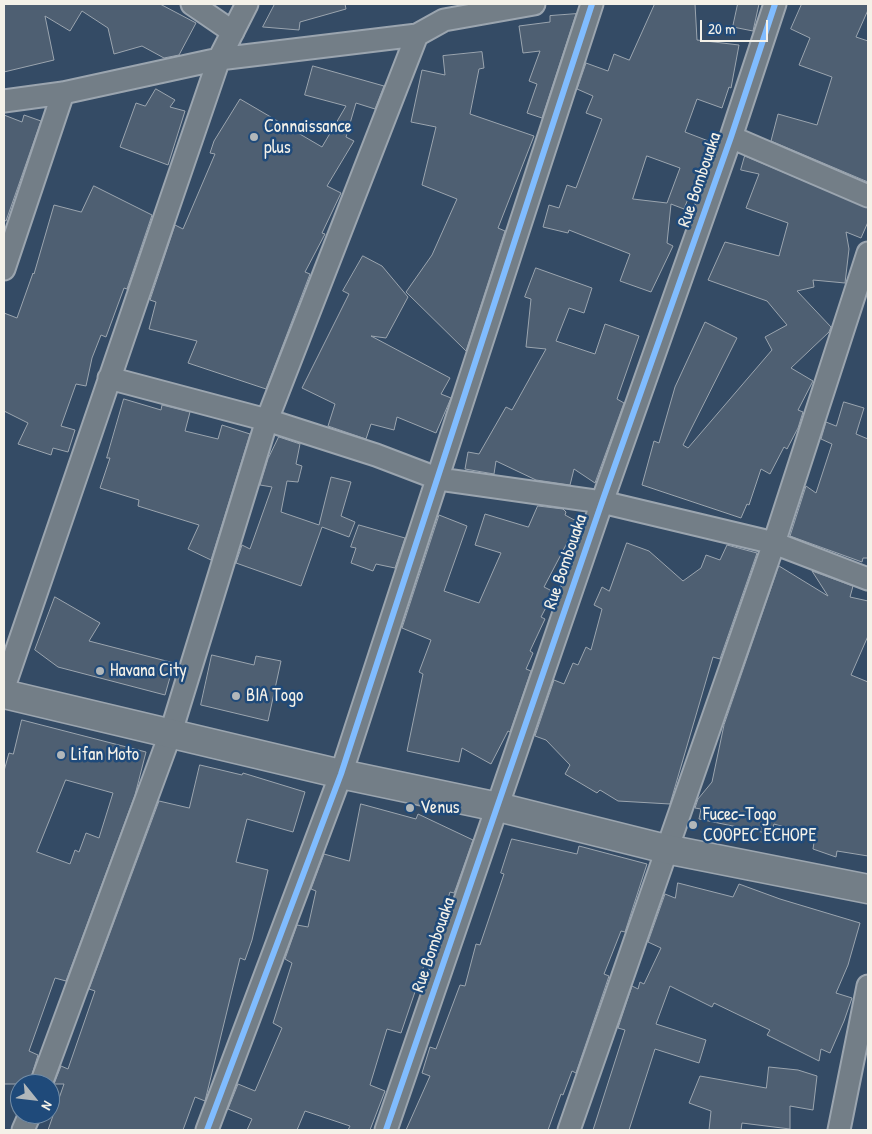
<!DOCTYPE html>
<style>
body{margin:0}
#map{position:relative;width:872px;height:1134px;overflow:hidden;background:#344b65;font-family:"Patrick Hand",sans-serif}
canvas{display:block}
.frame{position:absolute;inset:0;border:5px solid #f4f1e8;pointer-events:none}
.north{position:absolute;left:10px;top:1074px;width:50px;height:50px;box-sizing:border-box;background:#1f4a7a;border:1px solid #748da6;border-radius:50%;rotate:119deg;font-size:14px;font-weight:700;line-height:20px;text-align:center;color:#f4f1e8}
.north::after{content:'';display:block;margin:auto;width:18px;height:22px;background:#b1b7ba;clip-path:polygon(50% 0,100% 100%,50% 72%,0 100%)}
.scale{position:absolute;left:700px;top:20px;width:68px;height:22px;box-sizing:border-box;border:2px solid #f4f1e8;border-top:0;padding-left:6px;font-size:15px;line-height:18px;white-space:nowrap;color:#f4f1e8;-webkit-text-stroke:4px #1f4a7a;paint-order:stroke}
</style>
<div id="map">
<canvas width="872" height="1134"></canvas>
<div class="frame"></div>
<div class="north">N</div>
<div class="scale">20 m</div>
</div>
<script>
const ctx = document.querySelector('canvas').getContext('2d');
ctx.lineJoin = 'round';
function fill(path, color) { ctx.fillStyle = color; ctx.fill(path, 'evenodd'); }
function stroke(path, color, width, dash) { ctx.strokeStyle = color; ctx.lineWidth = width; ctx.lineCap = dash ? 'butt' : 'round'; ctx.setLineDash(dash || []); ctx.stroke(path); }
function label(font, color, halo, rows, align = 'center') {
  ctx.font = font + ' "Patrick Hand",sans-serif'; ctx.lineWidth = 5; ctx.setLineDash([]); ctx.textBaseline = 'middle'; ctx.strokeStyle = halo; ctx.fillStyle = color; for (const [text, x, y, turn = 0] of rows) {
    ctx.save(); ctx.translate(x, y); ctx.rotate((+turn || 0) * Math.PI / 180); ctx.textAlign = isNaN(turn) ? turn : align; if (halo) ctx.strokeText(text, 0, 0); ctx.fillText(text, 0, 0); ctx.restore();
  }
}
const building = new Path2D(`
 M4 4H160L196 23 179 55 164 58 142 46 114 54 108 28 82 11 70 31 45 16 54 60 4 72Z
 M275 4H345L346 9 300 22 299 30 263 27Z
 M655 4H695L697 40 739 45 731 88 729 87 722 108 697 99 685 132 711 142 697 184 694 183 684 209 671 204 667 243 673 246 651 292 620 281 630 254 569 230 568 233 543 227 549 205 559 208 567 185 576 188 602 119 586 113 593 96 577 89 586 63 608 71 614 54 629 60ZM647 156 680 168 667 203 633 199Z
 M738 4H759L753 31 733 27Z
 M802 4H868V10L856 37 868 41V182L771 141 778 114 817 125 832 77 799 65 810 38 791 29Z
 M576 14 542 118 527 113 537 84 529 81 540 51 523 53 519 26 550 22V16Z
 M482 52 484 68 479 69 470 114 534 136 498 228 505 231 466 351 406 292 432 255 457 199 422 185 436 127 411 122 422 70 445 75 443 56Z
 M313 66 384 86 375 109 356 103 346 137 354 141 327 186 341 193 322 233 325 234 305 272 310 274 266 389 188 363 197 341 149 329 156 302 150 300 175 225 183 229 215 154 210 153 214 141 240 99 322 147 346 106 305 95Z
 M156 89 175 100 170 107 185 111 168 165 120 147 136 103 145 106Z
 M4 115 22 122 24 115 41 121 6 221 4 220Z
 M745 156 868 208V222L861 238 846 232 849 249 845 283 813 280 814 287 797 291 831 327 829 332 791 368 813 381 798 410 803 412 798 428 787 449 784 447 770 474 761 469 749 505 747 504 741 518 642 485 654 441 659 443 675 387 705 322 737 338 683 445 688 448 772 350 765 337 787 325 767 301 708 280 725 242 779 256 788 223 746 208 759 174 741 170Z
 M94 186 152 215 127 289 124 288 106 337 101 335 92 358 86 386 76 384 61 426 75 430 68 452 53 448 51 455 18 444 28 423 4 411V313L17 318 33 273 34 274 54 205 81 212Z
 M363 256 382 266 408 297 386 338 371 336 450 378 441 394 451 398 436 433 397 417 394 430 371 424 366 439 328 426 335 404 302 388 349 294 343 291Z
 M536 268 592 288 584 313 569 308 556 341 595 354 605 324 639 336 617 399 624 403 595 483 574 469 570 485 536 480 496 461 494 474 465 469 468 452 479 454 506 407 512 410 546 349 526 347 531 299 525 297Z
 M124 399 161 410 162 405 190 412 185 431 218 439 222 425 250 434 211 560 188 549 199 525 138 506 139 500 100 488 110 458H107Z
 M844 402 864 408 856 434 868 439V558H863L862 562 790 536 806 486 816 493 832 444 821 439 826 422 836 426Z
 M279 437 300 444 296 464 302 466 298 482 287 481 281 512 319 525 331 477 351 482 341 516 355 522 349 537 322 527 301 586 236 563 242 545 250 549 272 487 260 485 268 459Z
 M538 506 563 509 566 512 565 515 578 522 544 587 554 592 541 617 545 619 530 651 533 653 526 669 531 671 510 732 508 731 491 764 462 748 459 762 407 751 423 674 419 672 431 640 402 628 439 515 467 526 444 591 479 603 501 553 475 545 485 514 528 527Z
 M359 525 405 538 395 568 376 564 373 571 351 563 356 548 351 547Z
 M627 543 649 551 683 581 701 568 706 555 720 560 727 545 757 553 720 659 713 657 670 804 618 801 600 790 597 793 565 774 570 765 546 740 535 736 554 680 564 684 573 663 578 665 586 647 591 650 602 609 594 605 602 587 609 591Z
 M779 566 828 596 812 571 853 586 850 597 868 601V636L851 675 868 682V856L837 851 836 857 813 849 815 836 774 824 771 834 699 819 701 809 695 808 698 799 712 782 724 725Z
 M55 597 100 623 89 641 174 663 165 695 58 667 35 650Z
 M212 655 254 665 256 656 281 661 268 721 201 705Z
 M22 720 146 752 135 795 66 981 55 978 29 1051 38 1055 29 1084H4V771L9 753 13 754ZM66 780 113 793 99 838 86 833 79 852 75 850 70 864 37 852Z
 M200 765 242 775 243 773 305 792 293 832 247 819 236 862 268 870 252 940 245 960 240 958 205 1101 195 1097 183 1130H48L64 1084H54L61 1066 68 1069 95 991 89 989 159 801 189 808Z
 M361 804 416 819 418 814 473 840 456 888 454 893 450 892 440 925 438 924 401 1033 387 1029 370 1085 385 1091 370 1130H348L350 1126 305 1111 297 1130H247L252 1119 228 1109 238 1084 255 1091 282 1028 273 1023 292 963 285 959 297 925 308 927 316 891 311 889 324 854 349 861Z
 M512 839 577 854 579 846 647 864 625 932 621 931 604 974 609 976 576 1073 572 1071 563 1095 561 1094 548 1130H406L430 1076 422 1073 430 1047 436 1049 460 985 465 986 476 944 480 945 504 874 501 873Z
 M678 883 733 897 739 884 780 899 860 923 848 965 836 993 852 998 844 1021 830 1053 821 1049 819 1061 767 1035 770 1030 714 1003 712 1007 670 986 656 1024 706 1040 699 1063 655 1049 629 1130H593L625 1030 618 1028 632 986 638 989 640 982 644 984 661 948 648 942 665 894 675 898Z
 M769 1067 798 1070 817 1076 813 1110 790 1106V1129L742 1123 741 1130H709L711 1111 689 1103 700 1076 766 1088Z`);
fill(building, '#4e5f72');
stroke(building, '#9ba5af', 1);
const street = new Path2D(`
 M192 4 233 32
 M4 101 63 93 219 59 417 35 444 20 534 4
 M731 137 868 196
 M4 269 63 93
 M109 378 267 420 376 455 439 479 602 502 774 543 868 579
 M4 687 219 59 247 4
 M41 1084 171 732 267 420 417 35
 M23 1130 30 1114
 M207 1130 341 774 592 4
 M386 1130 602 502 731 137 775 4
 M569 1130 774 543 868 253
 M839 1130 868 986`);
const secondary = new Path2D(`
 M4 694 341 774 498 807 666 849 868 889`);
stroke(street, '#9ba5af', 25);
stroke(secondary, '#9ba5af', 31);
stroke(street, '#737e87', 21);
stroke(secondary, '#737e87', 28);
stroke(new Path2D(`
 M207 1130 341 774 592 4
 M386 1130 602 502 731 137 775 4`), '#80bcff', 6);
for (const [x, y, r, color] of [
 [254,137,5,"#b1b7ba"],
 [100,671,5,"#b1b7ba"],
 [236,696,5,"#b1b7ba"],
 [61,755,5,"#b1b7ba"],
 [410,808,5,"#b1b7ba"],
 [693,825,5,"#b1b7ba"]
]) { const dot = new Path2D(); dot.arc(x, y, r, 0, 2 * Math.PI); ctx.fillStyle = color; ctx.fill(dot); stroke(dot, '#1f4a7a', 2); }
label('18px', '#f4f1e8', '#1f4a7a', [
 ["Connaissance",264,127],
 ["plus",264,148],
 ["Havana City",110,671],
 ["BIA Togo",246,696],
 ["Lifan Moto",71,755],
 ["Venus",420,808],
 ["Fucec-Togo",703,815],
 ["COOPEC ECHOPE",703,836]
], 'left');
label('18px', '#f4f1e8', '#1f4a7a', [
 ["Rue Bombouaka",700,180,-71],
 ["Rue Bombouaka",566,562,-71],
 ["Rue Bombouaka",434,945,-71]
]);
</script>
